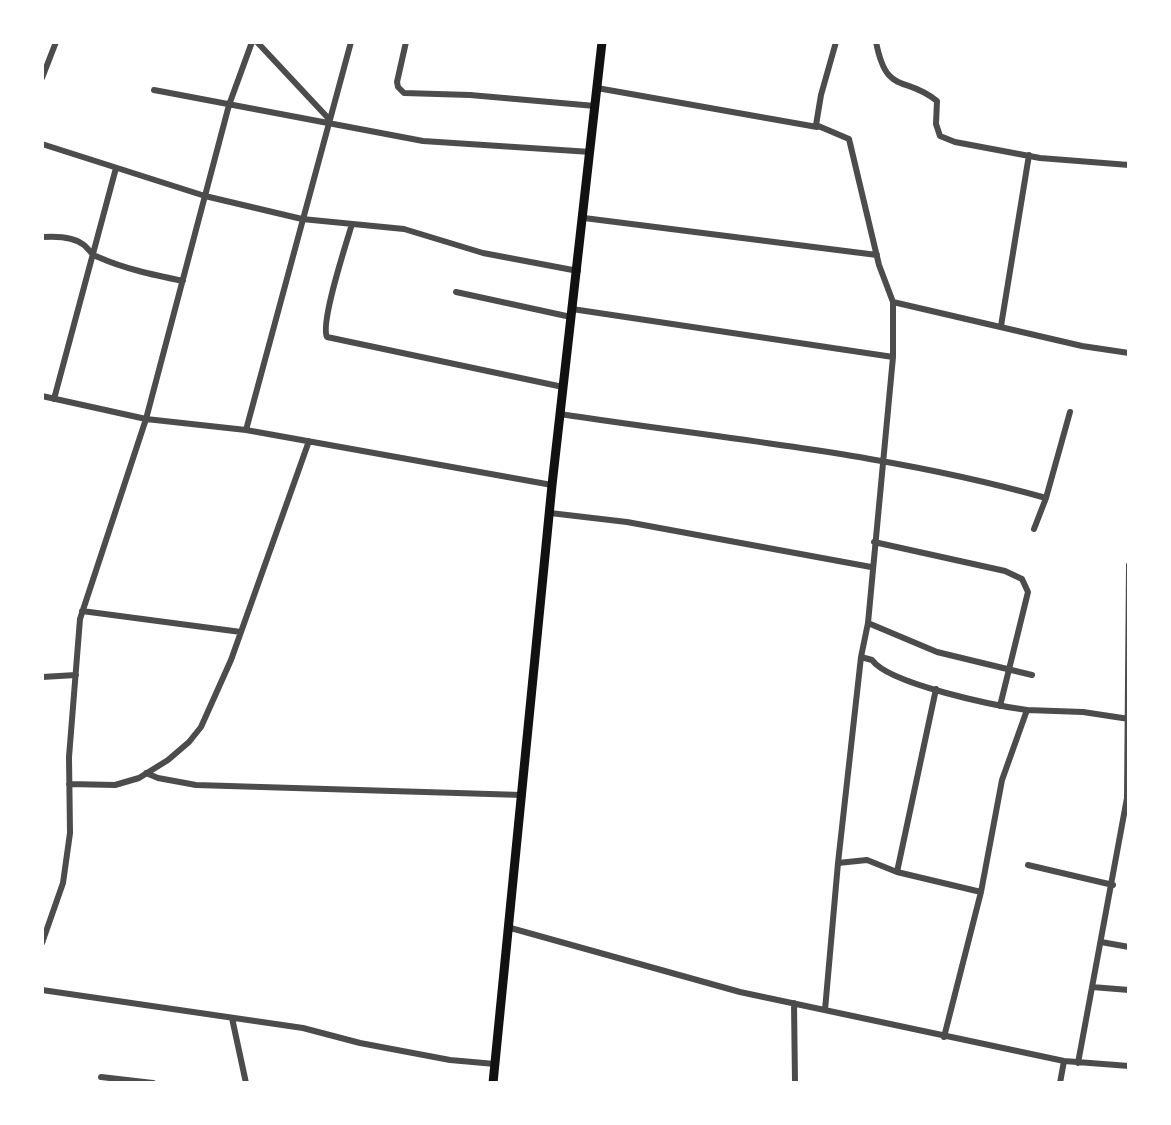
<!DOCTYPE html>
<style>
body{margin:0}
#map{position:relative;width:1171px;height:1125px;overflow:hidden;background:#fff;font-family:"Public Sans",sans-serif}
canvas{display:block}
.frame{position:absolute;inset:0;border:44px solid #fff;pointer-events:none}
</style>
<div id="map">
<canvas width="1171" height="1125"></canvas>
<div class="frame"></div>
</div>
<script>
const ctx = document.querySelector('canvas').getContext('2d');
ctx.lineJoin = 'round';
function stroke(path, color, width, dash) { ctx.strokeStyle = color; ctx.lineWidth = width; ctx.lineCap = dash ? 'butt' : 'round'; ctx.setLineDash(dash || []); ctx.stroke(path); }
stroke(new Path2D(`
 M257 42 329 119
 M406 42 397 82 398 87 404 93 470 95 595 106
 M836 42 821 95 816 125 849 139 879 265 893 302
 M876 42C887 97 904 74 937 101L936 124 940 136 955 142 1040 158 1129 165
 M42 78 56 42
 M597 88 817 127
 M154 90 423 141 591 152
 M42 144 205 196 302 219 404 229 483 253 578 271
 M584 218 877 255
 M352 224C346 244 320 323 327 337L563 387
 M42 237C56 236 73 236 84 245 90 250 91 255 98 257 125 269 154 275 183 281
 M456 292 571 317
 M572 309 893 357V302L1082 346 1129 353
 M1001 326 1029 155
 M893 357 868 623 861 657 872 660C889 684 996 706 1027 710
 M42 396 146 419 246 430 552 485
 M54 399 116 168
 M560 414C723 439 888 453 1046 498
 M246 430 351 42
 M550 513 627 522 871 567
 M1034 529 1046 498 1070 412
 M874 542 1005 571 1022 579 1028 592 1000 706
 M82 611 241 632
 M868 623 937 652 1032 675
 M42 677 76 675
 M146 773 158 778 196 785 522 795
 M69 784 115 785 139 778 168 760 189 742 201 727 231 660 309 441
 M838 863 861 657
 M1028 865 1113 885
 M897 872 936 689
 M507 927 740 992 1064 1061 1129 1066
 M1101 942 1129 947
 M42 943 63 883 70 833 69 757 80 619 146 419 229 105 252 42
 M1092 987 1129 990
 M42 990 303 1028 360 1043 450 1060 495 1064
 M794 1003 795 1083
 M825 1010 838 863 867 860 897 872 981 892
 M232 1018 246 1083
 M944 1037 981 892 1002 780 1027 710 1083 712 1129 719
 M1078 1063 1127 798 1129 565
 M101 1077 153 1083
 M1060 1083 1064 1061`), '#4c4c4c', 6);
stroke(new Path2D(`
 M493 1083 552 485 602 42`), '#111', 9);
</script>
